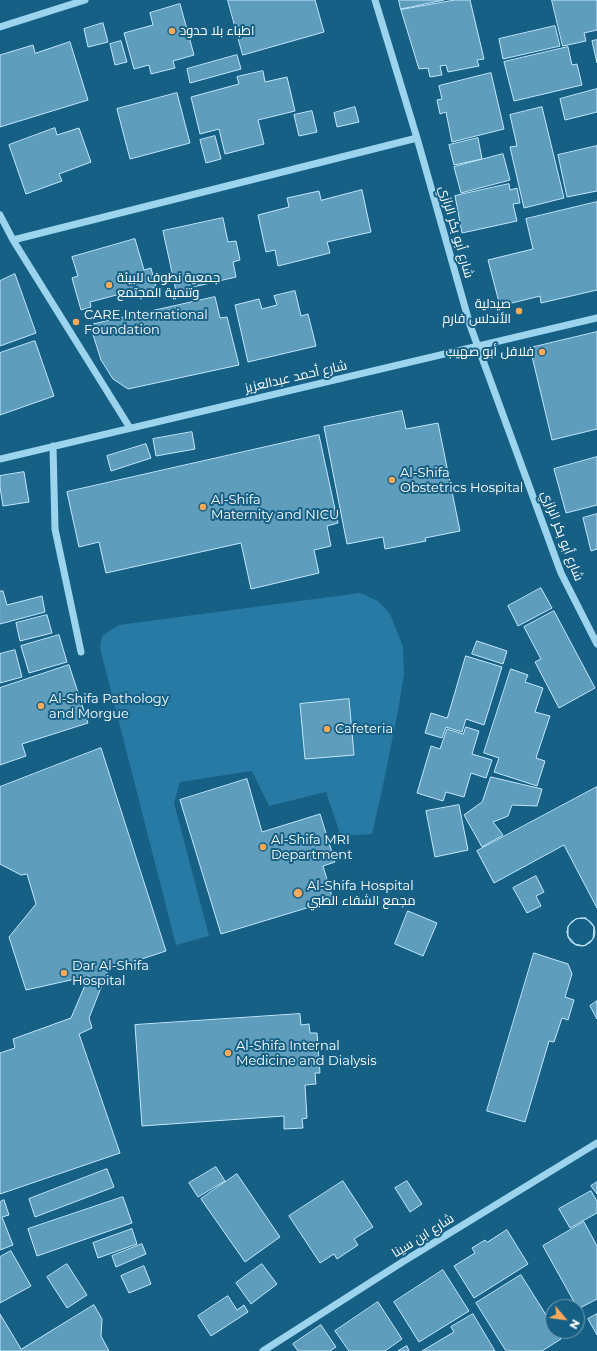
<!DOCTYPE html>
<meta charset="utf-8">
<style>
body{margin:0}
#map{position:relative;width:597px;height:1351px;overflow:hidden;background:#176085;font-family:Montserrat,sans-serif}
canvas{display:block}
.north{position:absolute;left:545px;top:1299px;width:40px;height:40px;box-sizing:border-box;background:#176085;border:1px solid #74a0b6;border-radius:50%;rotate:119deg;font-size:11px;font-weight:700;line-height:16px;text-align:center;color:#fff}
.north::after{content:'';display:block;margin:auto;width:14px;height:18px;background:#ffaa58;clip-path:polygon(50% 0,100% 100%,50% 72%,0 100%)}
</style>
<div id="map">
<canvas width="597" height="1351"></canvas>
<div class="north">N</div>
</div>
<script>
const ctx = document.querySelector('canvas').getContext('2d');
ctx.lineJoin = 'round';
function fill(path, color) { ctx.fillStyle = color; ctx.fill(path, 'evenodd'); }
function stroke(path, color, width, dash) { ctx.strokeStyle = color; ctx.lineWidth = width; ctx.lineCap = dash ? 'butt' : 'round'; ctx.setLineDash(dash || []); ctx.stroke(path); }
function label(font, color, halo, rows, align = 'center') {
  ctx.font = font + ' Montserrat,Cairo,sans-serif'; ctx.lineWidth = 4; ctx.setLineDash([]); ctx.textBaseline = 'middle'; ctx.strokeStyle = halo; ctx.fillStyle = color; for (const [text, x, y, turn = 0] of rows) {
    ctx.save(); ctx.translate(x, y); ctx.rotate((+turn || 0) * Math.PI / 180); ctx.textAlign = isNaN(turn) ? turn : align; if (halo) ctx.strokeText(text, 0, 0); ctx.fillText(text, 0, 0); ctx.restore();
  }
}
fill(new Path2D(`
 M360 593 378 601 390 614 403 647 404 674 398 711 382 790 372 834 341 836 326 792 269 806 252 771 180 782 174 803 209 936 176 945 100 648 102 636 119 625Z`), '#267aa3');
const building = new Path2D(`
 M228 0H315L324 32 243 55Z
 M399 0H444L401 9Z
 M455 0H470L484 59 477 60 479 66 448 72 446 65 440 66 442 75 430 77 428 68 419 69 401 10Z
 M552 0H597V30L584 33 586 41 563 46Z
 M180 4 194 55 173 61 175 68 151 74 149 65 134 69 124 33 153 25 150 13Z
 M103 23 108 42 88 47 84 29Z
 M555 26 560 46 503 59 499 39Z
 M597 40V63L592 41Z
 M121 41 127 62 115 65 110 44Z
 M70 42 88 100 0 127V55L33 45 35 53Z
 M568 47 572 65 577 64 582 85 514 101 504 62Z
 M237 55 241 69 190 83 187 69Z
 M263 71 265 82 287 77 295 111 258 120 264 144 225 154 219 129 200 134 191 97 239 84 237 77Z
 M491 73 504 129 452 142 446 112 440 114 437 100 442 99 439 86Z
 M597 89V112L565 120 560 99Z
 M177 93 190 143 130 159 117 109Z
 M355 107 359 122 337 127 334 113Z
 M542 107 564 198 524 208 510 147 517 146 510 115Z
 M312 111 317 132 299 136 294 115Z
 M55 128 57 135 79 128 91 162 59 174 62 181 26 194 9 145Z
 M215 136 221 159 206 163 200 140Z
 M478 138 482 159 454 165 449 145Z
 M597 146V191L567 197 558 155Z
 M503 154 510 180 461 193 454 167Z
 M509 184 510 190 517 188 520 203 513 204 517 221 462 233 455 196Z
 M362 190 371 232 327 242 330 253 278 266 275 250 266 252 258 215 289 207 287 198 319 191 321 200Z
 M597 202V290L541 303 540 296 500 306 488 260 533 249 526 219Z
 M223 218 228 242 236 241 240 260 233 262 236 277 176 291 163 231Z
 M135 239 144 270 151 268 156 287 129 295 128 292 90 302 91 307 81 310 72 278 78 276 72 257Z
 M15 274 36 333 0 346V281Z
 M295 291 301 316 308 314 316 346 248 362 235 305 259 299 262 309 277 305 274 296Z
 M215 297 220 318 227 317 239 365 128 389 113 379 101 360 90 325Z
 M597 332V429L552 440 530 348Z
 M35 341 54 396 0 415V353Z
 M402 411 406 429 438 423 460 531 425 538 426 541 385 549 383 537 347 544 324 427Z
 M192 432 195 449 156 456 153 439Z
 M319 435 338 523 327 526 331 546 314 550 319 573 251 589 241 543 106 573 99 542 79 547 67 492Z
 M146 444 151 458 111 471 107 456Z
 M597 457V505L566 513 554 469Z
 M24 472 29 502 3 506 0 487V476Z
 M597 514V549L591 551 583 518Z
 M541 588 552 608 518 626 508 606Z
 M0 591H3L7 605 42 596 45 612 0 624Z
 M554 611 595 688 559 708 535 662 541 659 524 627Z
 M47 615 52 633 20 641 16 623Z
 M59 635 67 662 29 673 21 646Z
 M477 641 507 651 503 664 472 654Z
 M15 650 22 677 0 683V654Z
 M466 656 502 667 484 725 466 719 462 732 446 727 442 738 425 733 431 713 447 718Z
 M69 665 88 723 22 744 26 756 0 765V688Z
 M511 669 528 675 525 682 543 688 535 712 550 716 536 758 545 761 537 786 494 772 499 758 484 753Z
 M349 699 354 755 305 759 300 704Z
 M466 727 479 731 472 754 492 760 486 778 471 773 464 797 446 792 443 801 417 793 431 746 440 749 447 729 463 734Z
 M101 748 166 951 108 970 89 1018 92 1028 79 1034 120 1153 0 1194V1053L15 1048 13 1039 71 1018 89 976 26 990 9 937 36 904 27 874 21 875 0 864V787Z
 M491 777 542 789 537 806 512 805 508 816 493 822 503 835 482 847 464 815 482 802Z
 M247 779 262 832 320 814 335 862 323 866 333 900 221 934 180 800Z
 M597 787V908L564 845 494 883 477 851Z
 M459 805 468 850 435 857 426 811Z
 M536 876 544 892 536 896 541 906 527 913 513 888Z
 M408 911 437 923 423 956 395 944Z
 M586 918 594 927 593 939 584 946 575 944 568 936V926L576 919Z
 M567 932a14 14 0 1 1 28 0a14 14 0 1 1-28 0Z
 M534 953 568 964 572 974 565 997 574 1000 568 1020 562 1018 554 1042 549 1041 525 1122 487 1111Z
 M597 1001V1019L590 1006Z
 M300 1014 301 1025 309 1024 310 1033H317L320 1073H315L316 1084 305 1085 307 1118 302 1119 303 1128 284 1129V1116L142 1126 135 1025Z
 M216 1167 225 1181 198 1197 189 1183Z
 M107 1169 114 1187 35 1217 29 1199Z
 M237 1174 280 1237 245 1262 201 1199Z
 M343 1181 373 1227 354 1239 358 1245 337 1259 334 1254 320 1263 289 1216Z
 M407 1181 422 1204 410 1212 395 1188Z
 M597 1182V1194L591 1186Z
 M591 1191 597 1201V1213L570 1228 559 1209Z
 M123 1197 132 1223 37 1256 28 1229Z
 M4 1200 9 1215 2 1217 13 1245 0 1250V1202Z
 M584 1222 597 1246V1299L578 1309 543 1246Z
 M132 1229 137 1244 98 1258 93 1243Z
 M507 1230 528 1264 474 1298 454 1266 475 1253 472 1248 485 1240 487 1242Z
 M142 1244 146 1254 116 1267 112 1256Z
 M11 1251 31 1286 0 1303V1257Z
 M67 1264 87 1295 67 1308 47 1277Z
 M262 1264 277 1284 251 1304 236 1283Z
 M144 1266 151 1284 129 1293 121 1276Z
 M443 1270 469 1311 419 1342 394 1302Z
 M521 1275 553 1326V1331H556L561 1339 542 1351H506L476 1303Z
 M228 1296 237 1310 244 1305 248 1312 211 1336 198 1316Z
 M378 1302 402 1339 385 1351H349L335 1331Z
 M94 1305 102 1319 101 1336 109 1351H0V1314L21 1349Z
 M473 1314 495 1351H422L454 1332 451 1327Z
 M597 1314V1335L588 1319Z
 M321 1325 336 1347 330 1351H298L293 1344Z
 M407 1346 409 1351H398Z`);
fill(building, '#5e9dbc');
stroke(building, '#c2e7fa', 1);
stroke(new Path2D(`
 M375 0 417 138 470 325 561 573 597 644
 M0 27 85 0
 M0 215 13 240 417 138
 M13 240 130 428
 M53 446 55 529 81 652
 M0 459 597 318
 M263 1351 404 1261 597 1143`), '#9cd3ed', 7);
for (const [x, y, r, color] of [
 [172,31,4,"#ffaa58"],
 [109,285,4,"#ffaa58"],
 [519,311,4,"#ffaa58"],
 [76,322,4,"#ffaa58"],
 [542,352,4,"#ffaa58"],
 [392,480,4,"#ffaa58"],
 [203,507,4,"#ffaa58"],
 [41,706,4,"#ffaa58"],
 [327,729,4,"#ffaa58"],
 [263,847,4,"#ffaa58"],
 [298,893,5,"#ffaa58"],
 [64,973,4,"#ffaa58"],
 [228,1053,4,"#ffaa58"]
]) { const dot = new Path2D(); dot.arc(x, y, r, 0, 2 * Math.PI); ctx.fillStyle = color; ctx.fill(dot); stroke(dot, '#176085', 1.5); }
label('13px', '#fff', '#176085', [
 ["اطباء بلا حدود",180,31],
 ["جمعية نطوف للبيئة",117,278],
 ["وتنمية المجتمع",117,293],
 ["صيدلية",511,304,"right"],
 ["الأندلس فارم",511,319,"right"],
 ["CARE International",84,315],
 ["Foundation",84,330],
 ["فلافل أبو صهيب",534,352,"right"],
 ["Al-Shifa",400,473],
 ["Obstetrics Hospital",400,488],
 ["Al-Shifa",211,500],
 ["Maternity and NICU",211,515],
 ["Al-Shifa Pathology",49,699],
 ["and Morgue",49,714],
 ["Cafeteria",335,729],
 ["Al-Shifa MRI",271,840],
 ["Department",271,855],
 ["Al-Shifa Hospital",307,886],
 ["مجمع الشفاء الطبي",307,901],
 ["Dar Al-Shifa",72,966],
 ["Hospital",72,981],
 ["Al-Shifa Internal",236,1046],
 ["Medicine and Dialysis",236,1061]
], 'left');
label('13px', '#fff', '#176085', [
 ["شارع أبو بكر الرازي",456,232,74],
 ["شارع أحمد عبدالعزيز",296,377,-13],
 ["شارع أبو بكر الرازي",562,536,69],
 ["شارع ابن سينا",423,1236,-32]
]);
</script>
